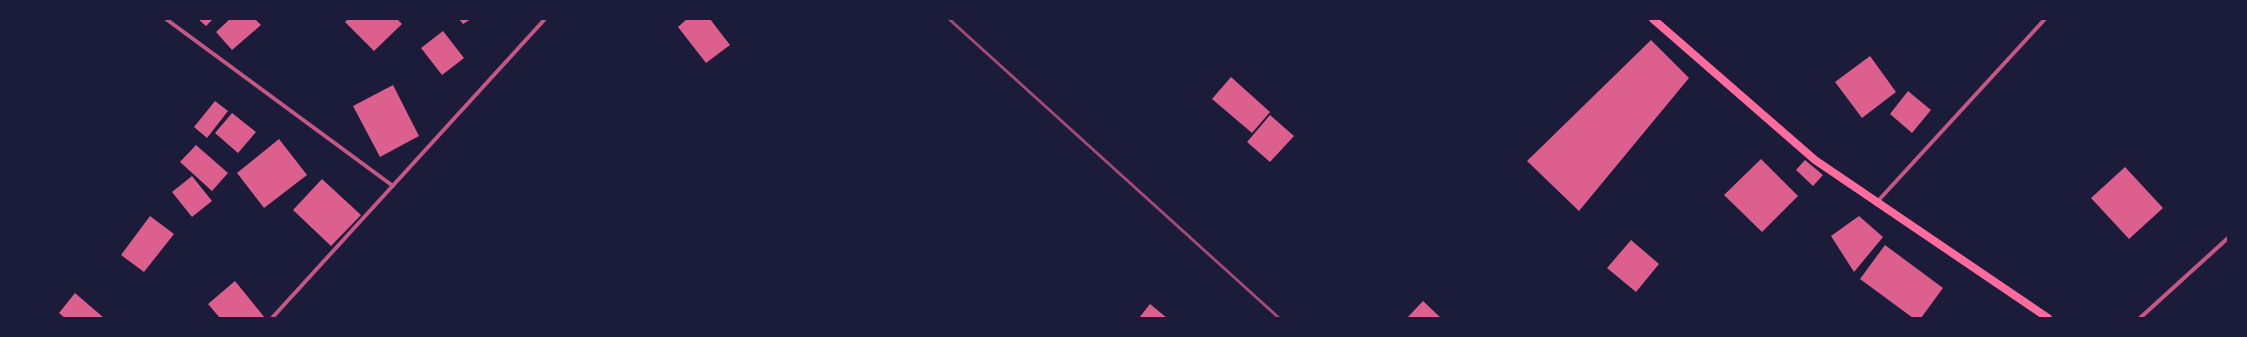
<!DOCTYPE html>
<style>
body{margin:0}
#map{position:relative;width:2247px;height:337px;overflow:hidden;background:#1b1b3a;font-family:"Archivo Narrow",sans-serif}
canvas{display:block}
.frame{position:absolute;inset:0;border:20px solid #1b1b3a;pointer-events:none}
</style>
<div id="map">
<canvas width="2247" height="337"></canvas>
<div class="frame"></div>
</div>
<script>
const ctx = document.querySelector('canvas').getContext('2d');
ctx.lineJoin = 'round';
function fill(path, color) { ctx.fillStyle = color; ctx.fill(path, 'evenodd'); }
function stroke(path, color, width, dash) { ctx.strokeStyle = color; ctx.lineWidth = width; ctx.lineCap = dash ? 'butt' : 'round'; ctx.setLineDash(dash || []); ctx.stroke(path); }
fill(new Path2D(`
 M198 19H213L206 26Z
 M230 19H255L261 25 232 50 216 32Z
 M348 19H397L402 24 374 51 345 22Z
 M459 19H471L463 24Z
 M687 19H710L730 45 706 63 678 27Z
 M443 31 464 58 442 75 421 48Z
 M1651 40 1689 78 1579 211 1527 161Z
 M1870 56 1896 92 1862 118 1835 82Z
 M1231 77 1270 112 1252 133 1212 99Z
 M393 85 419 136 380 157 353 106Z
 M1908 91 1931 110 1912 133 1890 114Z
 M215 101 228 111 207 138 194 127Z
 M232 113 256 132 238 153 215 133Z
 M1270 115 1294 136 1270 162 1247 142Z
 M279 139 307 175 264 208 237 173Z
 M196 145 228 173 212 191 180 162Z
 M1761 159 1798 196 1762 232 1724 195Z
 M1805 160 1823 175 1813 186 1796 170Z
 M2125 167 2163 208 2129 239 2091 198Z
 M192 176 212 201 192 217 172 192Z
 M322 179 361 215 331 246 293 210Z
 M150 216 174 234 144 272 121 255Z
 M1859 216 1883 237 1854 272 1831 236Z
 M1631 240 1659 264 1636 292 1607 268Z
 M1885 245 1943 288 1921 318H1913L1860 279Z
 M235 281 265 318H220L208 304Z
 M75 293 104 318H65L59 313Z
 M1423 301 1441 318H1407Z
 M1150 304 1167 318H1139Z`), '#dd5f8e');
stroke(new Path2D(`
 M166 19 393 186
 M1877 202 2045 19
 M272 318 545 19
 M2140 318 2228 238`), '#c65784', 4);
stroke(new Path2D(`
 M1653 19 1815 160 2048 318`), '#ff6b9d', 8);
stroke(new Path2D(`
 M949 19 1279 318`), '#a44b75', 3);
</script>
